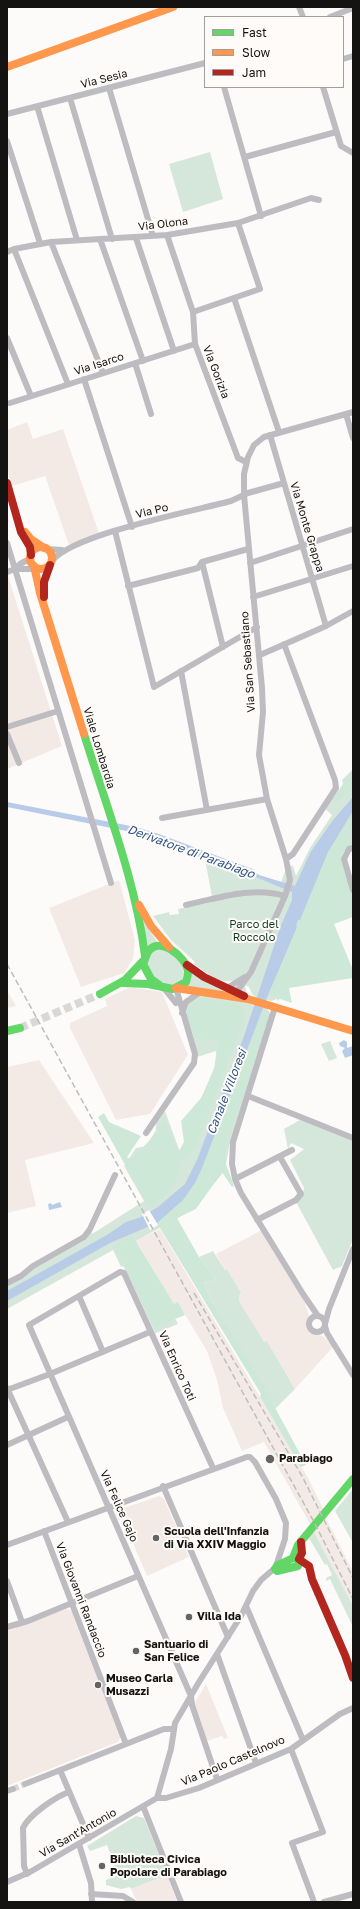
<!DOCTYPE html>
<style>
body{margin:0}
#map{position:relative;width:360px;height:1909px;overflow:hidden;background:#fdfbfa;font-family:"Golos Text",sans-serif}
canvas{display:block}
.frame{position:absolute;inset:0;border:8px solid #151311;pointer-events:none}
.legend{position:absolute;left:204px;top:16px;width:140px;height:72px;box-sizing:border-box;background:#fefbf9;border:1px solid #a19e9c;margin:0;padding:5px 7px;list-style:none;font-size:12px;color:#151311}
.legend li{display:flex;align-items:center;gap:8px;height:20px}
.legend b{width:20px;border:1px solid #a19e9c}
</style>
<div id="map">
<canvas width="360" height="1909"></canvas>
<div class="frame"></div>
<ul class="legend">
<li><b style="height:5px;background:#63d668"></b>Fast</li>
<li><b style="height:5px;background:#ff974d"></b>Slow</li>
<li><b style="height:5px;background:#b3261e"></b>Jam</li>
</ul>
</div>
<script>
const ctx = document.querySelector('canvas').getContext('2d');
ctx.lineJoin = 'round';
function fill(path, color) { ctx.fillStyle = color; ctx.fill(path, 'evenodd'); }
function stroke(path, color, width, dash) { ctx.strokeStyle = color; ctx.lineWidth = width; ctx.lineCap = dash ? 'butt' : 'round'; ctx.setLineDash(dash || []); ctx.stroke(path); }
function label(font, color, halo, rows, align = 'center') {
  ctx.font = font + ' "Golos Text",sans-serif'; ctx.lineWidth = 4; ctx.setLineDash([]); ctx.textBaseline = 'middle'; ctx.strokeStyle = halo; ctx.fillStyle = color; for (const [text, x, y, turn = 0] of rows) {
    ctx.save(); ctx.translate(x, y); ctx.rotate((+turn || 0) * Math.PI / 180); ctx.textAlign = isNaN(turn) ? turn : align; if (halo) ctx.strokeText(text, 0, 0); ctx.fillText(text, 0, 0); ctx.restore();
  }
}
fill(new Path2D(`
 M27 422 33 439 63 429 99 533 69 545 45 476 12 486 7 469V430Z
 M7 573 62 746 7 769Z
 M119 880 135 940 133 959 124 973 81 987 49 908Z
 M130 987 162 992 188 1055 150 1114 116 1120 70 1028V1023L107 1006 105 999Z
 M7 990 16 1006 7 1008Z
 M39 1060 94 1143 25 1160 36 1206 7 1213V1067Z
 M160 1229 308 1478 323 1508V1512L311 1526 264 1442 242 1451 223 1408 217 1380 207 1351 178 1303 174 1305 136 1241Z
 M262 1230 302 1293 309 1316 308 1325 309 1329 324 1337 334 1346 295 1389 267 1341 264 1343 239 1301V1296L241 1294 227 1269 225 1270 216 1254Z
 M159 1496 164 1499 189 1557 147 1576 123 1520H118L116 1513 118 1510Z
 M326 1518 353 1572V1606L314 1532Z
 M66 1609 71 1610 121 1736 118 1742 7 1786V1631Z
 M206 1684 228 1738 224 1739 222 1736 207 1741 194 1704Z
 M167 1875 177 1902H137L131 1889Z`), '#f4eae5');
fill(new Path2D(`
 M210 152 223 199 183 212 169 164Z
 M353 769V846L347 848 340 858 278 1002 277 999 271 1001 267 1000V1009L271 1015 229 1147 225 1170 194 1209 136 1241 178 1324 156 1333V1335L124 1266 121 1267 113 1250 7 1309V1284L92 1229V1234L144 1201 124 1166 136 1148 147 1146 156 1134V1122L165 1111 180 1152 218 1058 216 1051 197 1057 185 1010 187 1004 200 995 249 1003 254 1006 257 998 252 994 249 987 245 985 247 995 232 989 240 983C234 980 231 982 225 981 214 980 203 970 194 964L195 962 171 940 153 916 169 912 170 915 179 914 178 909 213 902 205 859 252 877 253 876 280 886 287 865 293 866 296 876 310 848 332 815 325 809 343 784 342 780Z
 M144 922 158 943 146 949 142 925Z
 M155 950C162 949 170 952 175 957 195 975 177 996 155 979 153 977 150 975 149 972 147 969 147 964 146 960Z
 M191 971 208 983 232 994 183 988Z
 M330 1041 337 1058 329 1061 321 1044Z
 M300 1120 353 1141V1239L342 1266 333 1270 296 1202 302 1197 304 1188 290 1160 304 1149 291 1143 288 1149 284 1129Z
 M213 1251 225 1270 227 1269 241 1293 239 1296V1301L264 1342 267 1341 295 1389 275 1409 212 1301 204 1283 216 1279 199 1257Z
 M353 1489V1543L335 1511Z
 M314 1532 353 1606V1627L330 1579 326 1581V1578L332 1575 327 1564 325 1565 309 1538Z
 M136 1816 144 1818 167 1875 131 1889 130 1887 121 1889 106 1885V1880L118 1875 107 1845 90 1851 87 1846Z`), '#d5e6db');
fill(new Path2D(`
 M353 772V788L337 802 333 799 344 784 343 781Z
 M353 811V845L342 853 353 890V917L334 924 353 970V978L289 988 292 1003 268 995 297 927 296 926 298 920H300L328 852Z
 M201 998 242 1005 244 1018 196 1147 181 1162 175 1183 168 1192 150 1209 98 1117 104 1113 109 1122 141 1136 127 1157 131 1159 149 1141 165 1117 178 1153 184 1142 181 1121 201 1098 214 1070 218 1041 195 1038 186 1013 192 1003Z
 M263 1009 269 1011 268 1021 226 1148V1164L234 1186 232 1187 222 1172 196 1209 177 1218 199 1257 216 1279 204 1283 212 1301 265 1389 306 1465 301 1467 260 1397 261 1394 157 1223 183 1200 198 1178Z
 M132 1235 174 1304 178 1302 185 1315 155 1327 113 1246Z`), '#cee8d7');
fill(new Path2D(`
 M353 797V811L328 852 300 920H298L296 926 297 927 268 995 202 1168 195 1183 183 1200 157 1223 110 1243 7 1301V1291L107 1235 126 1222 141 1217 158 1207 185 1184 197 1160 244 1036 280 928 292 900V892L253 876 252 877 136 833 7 807V802L136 827 159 834 255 870V872L259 875 295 886 310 853 333 820Z
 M344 1040 347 1042V1048L353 1046V1055L345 1058 342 1051 345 1048 340 1046 339 1043Z
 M60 1202 62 1207 49 1210 48 1204 51 1203 52 1205Z`), '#b8cce8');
fill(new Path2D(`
 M149 1210 158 1225 150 1230 142 1214Z`), '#fdfbfa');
stroke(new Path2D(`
 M13 1789 25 1784`), '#dad8d7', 6, [6, 3]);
stroke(new Path2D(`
 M20 1028 100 994`), '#dad8d7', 8, [8, 4]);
stroke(new Path2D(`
 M299 7 303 17
 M330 17 353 8
 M343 59 353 56
 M224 87 261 216
 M323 87 341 146 353 153
 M109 88 153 236
 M70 98 112 239
 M37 106 77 240
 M7 114 205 63
 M7 141 40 243
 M245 157 336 132
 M167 235 193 312 195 344 238 458 246 462
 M136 238 174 351
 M100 239 143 361
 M51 242 103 373
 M14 249 68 384
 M7 252 14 249 51 242 167 235 238 223 311 198 319 200
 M234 298 279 432
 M193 312 260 289 238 223
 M7 338 31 396
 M135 363 151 414
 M84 379 132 527
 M10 403 195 344
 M346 414 353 438
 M270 435 326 626
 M115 531 154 687 257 627
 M7 543 111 883
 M47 549 62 550
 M52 561C73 534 194 511 231 501L248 493 284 483
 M202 562 223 647
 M250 563 353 529
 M15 569 20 564 31 558
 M7 572 15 569H39
 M128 586 198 568 202 562 248 549
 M253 597 353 566
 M284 644 335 780 336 788 293 854 286 859
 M260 655 326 626 353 611
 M181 671 207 810
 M7 727 58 711
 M7 734 19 763
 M162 818 267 799
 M353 848 349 849 344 859 353 890
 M186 905C218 898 253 886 285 896
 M163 987 176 1003
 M227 988 245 977
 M235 994 251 972 285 896 290 880 286 859 267 799 259 755 263 712 262 688 244 495V474L248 457 254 445 264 437 353 412
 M275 1007 233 1142 232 1164 235 1179 241 1193 303 1294 318 1316
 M182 1013 186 1002 200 992
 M248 1096 353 1138
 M146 1133 194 1063 195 1054 176 988
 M235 1179 292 1150
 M257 1220 296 1200 301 1194 280 1157
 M7 1283 21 1276 33 1266 84 1237 90 1229 115 1175
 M79 1296 103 1352
 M309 1324a8 8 0 1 1 16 0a8 8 0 1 1-16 0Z
 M325 1324 329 1309 353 1249
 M325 1326 327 1333 353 1375
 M7 1388 68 1522
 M7 1390 50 1374 150 1332
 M7 1445 68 1417
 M213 1468 124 1273 120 1272 29 1325 191 1696 192 1705 217 1779
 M163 1486 228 1637
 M44 1531 126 1744
 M7 1545 247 1457H250L255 1462 276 1499 286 1523 285 1539 276 1566
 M7 1581 22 1622
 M246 1606 303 1740
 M7 1627 28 1621 138 1576
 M217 1654 256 1763
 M291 1749 323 1832 292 1843 314 1902
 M60 1770 89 1838
 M25 1784 164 1729H174
 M7 1791 13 1789
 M157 1798 171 1749 175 1723 199 1682 241 1616 253 1591 261 1580 275 1568
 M143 1806 181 1902
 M79 1844 91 1883 92 1902
 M27 1874 24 1866 23 1828C29 1815 55 1797 69 1792
 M7 1882 30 1872 157 1798H166L199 1788 291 1749 340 1714 353 1708
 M91 1894 123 1896 133 1902
 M324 1902 353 1894`), '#bdbcc0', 6);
stroke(new Path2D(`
 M84 734C106 805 136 882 145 956
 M123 983 148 984 173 989 186 982C187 979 188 975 188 972 187 957 159 935 148 952 146 955 145 960 143 964L151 979 162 987
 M100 994 125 980 144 960
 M7 1031 20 1028
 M293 1558 298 1545 353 1479
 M293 1558 300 1560 298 1566 277 1571 275 1569 278 1565Z`), '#63d668', 8);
stroke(new Path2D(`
 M7 67 173 7
 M25 532 31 539 44 548
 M30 558a11 11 0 1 1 22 0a11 11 0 1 1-22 0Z
 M34 566 40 593 84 734
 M139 905 151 926 169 947
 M176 988 248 999 353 1031`), '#ff974d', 8);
stroke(new Path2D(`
 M7 483 21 532 30 547 31 555
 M44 597V582L50 565
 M187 965 204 977 244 996
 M299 1559 302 1553 301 1542
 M300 1560 309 1566 312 1579 345 1655 353 1678`), '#b3261e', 8);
stroke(new Path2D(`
 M7 964 314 1522 353 1599
 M194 1293 302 1476 353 1578`), '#bebdbe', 1.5, [6, 3]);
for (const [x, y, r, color] of [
 [270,1459,5,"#666463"],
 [156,1538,4,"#666463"],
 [189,1617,4,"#666463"],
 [136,1651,4,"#666463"],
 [98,1685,4,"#666463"],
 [102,1866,4,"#666463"]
]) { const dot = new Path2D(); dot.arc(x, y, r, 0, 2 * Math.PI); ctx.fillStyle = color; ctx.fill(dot); stroke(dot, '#fefbf9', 1.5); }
label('11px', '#151311', '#fefbf9', [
 ["Via Sesia",104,79,-14],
 ["Via Olona",163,224,-7],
 ["Via Isarco",99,364,-18],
 ["Via Gorizia",216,372,69],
 ["Via Po",152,511,-14],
 ["Via Monte Grappa",307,527,73],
 ["Via San Sebastiano",248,662,-94],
 ["Viale Lombardia",99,748,73],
 ["Via Enrico Toti",177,1366,66],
 ["Via Felice Gajo",119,1506,66],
 ["Via Giovanni Randaccio",81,1600,69],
 ["Via Paolo Castelnovo",233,1761,-23],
 ["Via Sant'Antonio",78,1833,-30]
]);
label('11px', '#123926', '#fefbf9', [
 ["Parco del",254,925],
 ["Roccolo",254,938]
]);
label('bold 11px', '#151311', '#fefbf9', [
 ["Parabiago",279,1459],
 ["Scuola dell'Infanzia",164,1532],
 ["di Via XXIV Maggio",164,1545],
 ["Villa Ida",197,1617],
 ["Santuario di",144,1645],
 ["San Felice",144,1658],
 ["Museo Carla",106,1679],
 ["Musazzi",106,1692],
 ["Biblioteca Civica",110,1860],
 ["Popolare di Parabiago",110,1873]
], 'left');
label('italic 12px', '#2d5488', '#fefbf9', [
 ["Derivatore di Parabiago",191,852,20],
 ["Canale Villoresi",227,1092,-69]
]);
</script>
